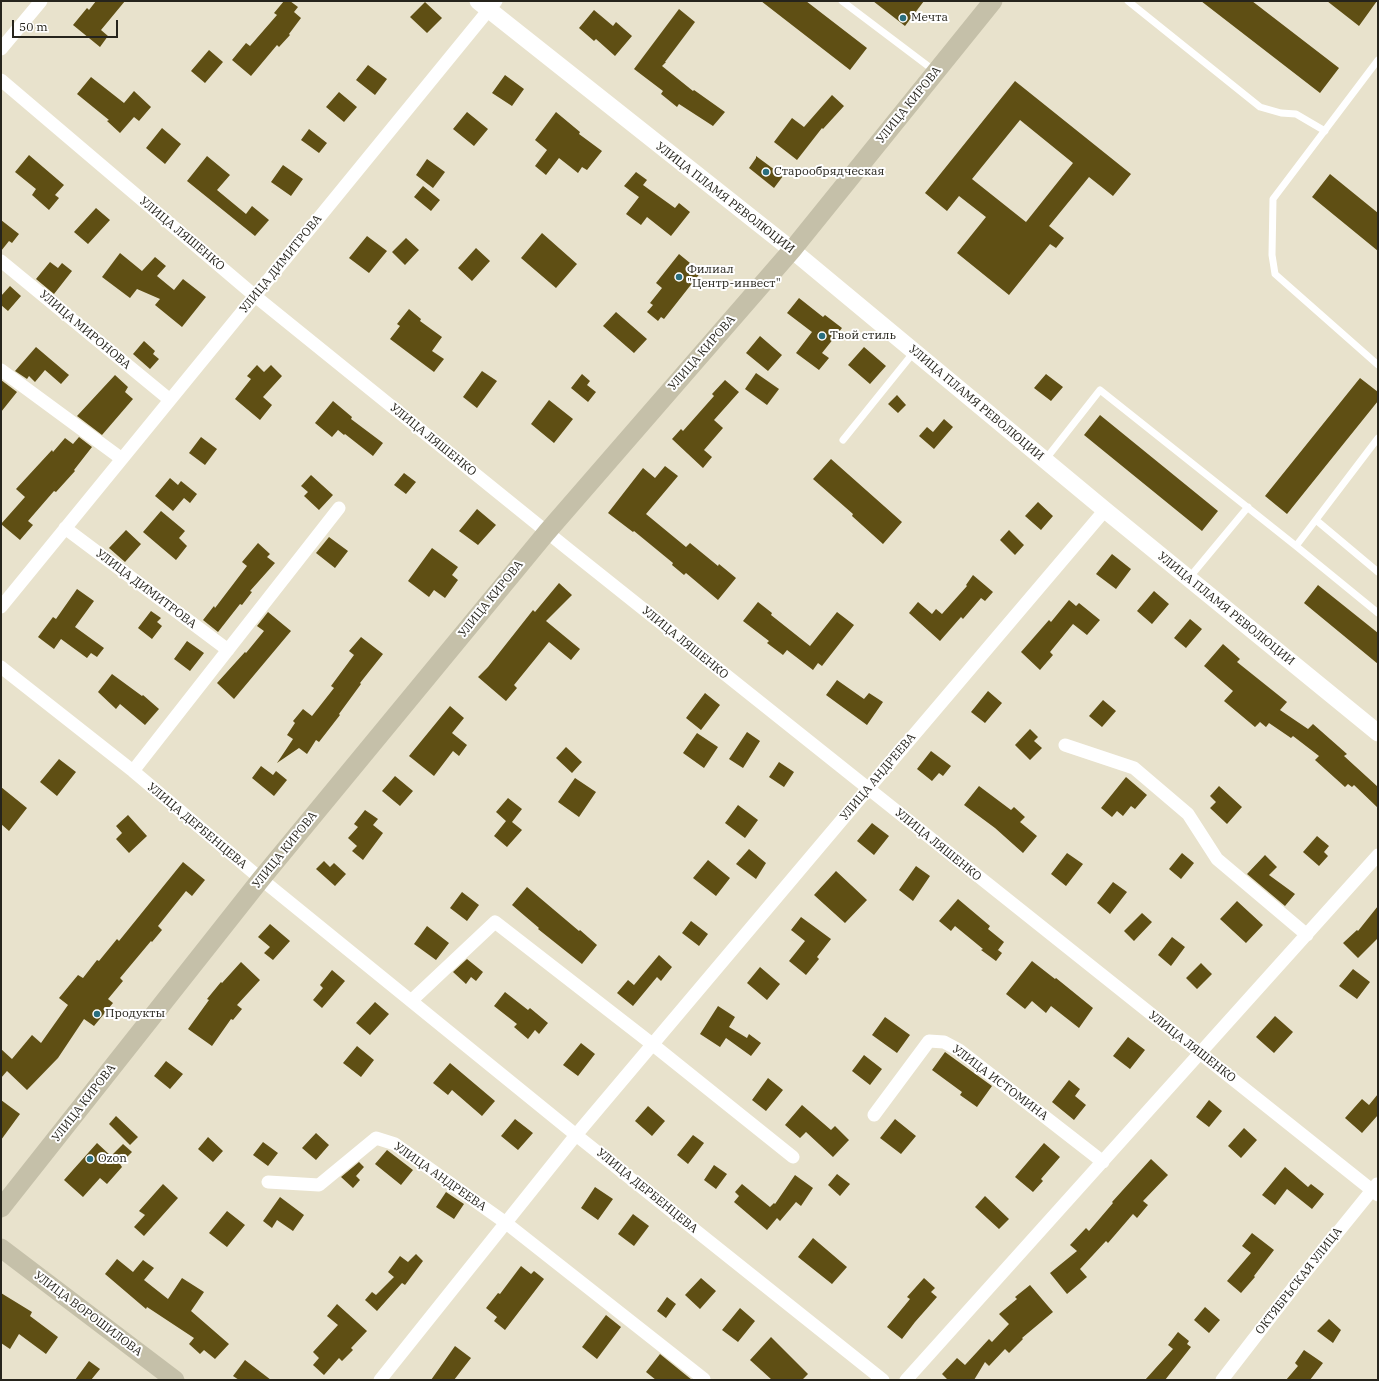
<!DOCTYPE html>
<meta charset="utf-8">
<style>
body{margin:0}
#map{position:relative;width:1379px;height:1381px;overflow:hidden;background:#e8e2cc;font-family:"IBM Plex Serif",serif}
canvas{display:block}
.frame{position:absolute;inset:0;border:2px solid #26241c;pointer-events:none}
.scale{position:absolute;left:12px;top:20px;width:106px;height:18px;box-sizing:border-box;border:2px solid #26241c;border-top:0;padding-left:5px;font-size:12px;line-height:14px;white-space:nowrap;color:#26241c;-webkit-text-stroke:3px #fff;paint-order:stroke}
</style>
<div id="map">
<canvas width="1379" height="1381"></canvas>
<div class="frame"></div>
<div class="scale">50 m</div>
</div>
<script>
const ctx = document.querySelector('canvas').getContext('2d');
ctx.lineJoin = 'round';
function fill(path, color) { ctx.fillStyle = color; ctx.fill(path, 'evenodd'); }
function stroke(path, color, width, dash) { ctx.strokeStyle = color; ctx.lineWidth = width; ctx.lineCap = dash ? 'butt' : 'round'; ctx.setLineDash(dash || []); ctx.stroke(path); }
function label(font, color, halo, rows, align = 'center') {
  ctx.font = font + ' "IBM Plex Serif",serif'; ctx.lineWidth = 4; ctx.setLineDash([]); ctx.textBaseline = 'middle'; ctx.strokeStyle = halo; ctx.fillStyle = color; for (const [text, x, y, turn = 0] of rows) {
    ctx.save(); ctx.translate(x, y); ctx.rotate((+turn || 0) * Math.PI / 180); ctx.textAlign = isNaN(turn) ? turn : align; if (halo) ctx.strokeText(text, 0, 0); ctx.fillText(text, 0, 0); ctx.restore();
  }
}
fill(new Path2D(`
 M96 1H125L101 30 108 36 100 47 73 25 87 8 89 10Z
 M284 1H290L298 7 294 12 301 18 289 34 290 35 279 47 277 45 251 76 232 60 246 43 250 46 277 15 274 13Z
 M761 1H806L867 48 850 70Z
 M873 1H924L905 26Z
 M1201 1H1252L1339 68 1320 93Z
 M1327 1H1377L1359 26Z
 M425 2 442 18 427 33 410 17Z
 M679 9 695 22 665 62H666L662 66 693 91 694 90 725 112 713 126 679 104 677 107 661 94 663 91 634 69Z
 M594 10 613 26 616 22 632 36 615 56 596 39 594 41 579 28Z
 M209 50 223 62 205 83 191 71Z
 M368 65 387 79 375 95 356 80Z
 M505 75 524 89 512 106 492 93Z
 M91 77 124 103 134 91 151 107 139 121 134 117 120 133 107 121 109 120 77 94Z
 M1015 81 1131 174 1113 196 1089 177 1049 226 1064 238 1056 248 1050 244 1009 295 957 253 986 217 959 196 947 211 925 193ZM1020 120 1073 163 1026 222 972 179Z
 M339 92 357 107 344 122 326 107Z
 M832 95 844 106 823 129 822 128 797 160 774 142 792 118 804 127Z
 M467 112 488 129 474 146 453 129Z
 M556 112 580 132 579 134 602 151 587 170 582 167 578 173 559 158 546 175 535 166 547 150 535 140Z
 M162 128 181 144 165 164 146 148Z
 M309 129 327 143 319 153 301 140Z
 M29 155 64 185 55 195 59 198 49 210 32 195 36 189 15 172Z
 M207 156 230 175 217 190 246 214 252 206 269 220 255 236 187 181Z
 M756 156 783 176 774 188 749 168 756 158Z
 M427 159 445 172 433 188 416 175Z
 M283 165 303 179 291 196 271 182Z
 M636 172 647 180 643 185 675 208 679 203 690 212 671 236 647 217 641 225 626 214 639 197 624 186Z
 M1330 174 1378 213V251L1312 197Z
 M423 186 440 200 431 211 414 197Z
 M96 208 110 220 88 244 74 232Z
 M1 220 19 234 12 243 9 241 1 251Z
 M542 233 577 264 556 288 521 258Z
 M367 236 387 251 369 273 349 258Z
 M406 238 419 250 405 265 392 252Z
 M476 248 490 261 472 281 458 268Z
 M120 253 142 271 155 257 166 266 157 276 174 290 183 279 206 297 182 327 155 305 160 299 137 289 130 298 102 277Z
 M679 254 701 272 664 319 661 317 658 321 647 312 653 305 650 303 662 288 656 283Z
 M50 262 58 268 62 263 72 271 54 294 36 279Z
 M10 286 21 296 8 311 1 305V296Z
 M799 298 823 317 825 315 842 328 822 353 829 358 819 370 796 353 812 332 787 313Z
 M409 309 421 319 420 321 442 337 432 351 444 359 434 372 390 339 400 326 397 324Z
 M616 312 647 339 634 353 603 326Z
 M760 336 782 355 768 371 746 353Z
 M144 341 155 351 153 354 159 359 150 369 133 354Z
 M36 347 69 375 61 384 45 370 35 382 29 376 27 379 15 371Z
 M864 347 886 366 870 384 848 365Z
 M257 365 264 372 271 365 282 376 263 397 272 405 260 420 235 399 251 379 247 376Z
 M482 371 497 381 477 408 463 397Z
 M756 373 779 389 767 405 745 389Z
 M582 374 590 381 587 385 596 392 588 402 571 388Z
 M1046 374 1063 387 1051 401 1034 388Z
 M115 375 128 387 125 392 133 399 102 435 77 416Z
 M1360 378 1378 392V401L1287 514 1265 496Z
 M1 380 17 392 1 412Z
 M725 380 739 392 714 420 723 428 704 450 712 457 703 468 672 439 681 429 683 431 714 396 712 394Z
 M897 395 906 405 898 413 888 404Z
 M549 400 573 419 554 443 531 424Z
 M333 401 352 417 351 419 383 443 373 456 345 434 344 435 338 430 332 437 315 423Z
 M1100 415 1218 511 1202 531 1084 435Z
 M944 419 953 427 934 449 919 436 927 427 933 432Z
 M79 437 92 447 74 470 75 471 56 492 54 491 28 521 33 525 20 540 1 524 25 497 16 489 52 450 53 452 65 438 73 444Z
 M201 437 217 449 205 465 189 453Z
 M831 459 902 522 883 544 852 516 853 514 813 479Z
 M665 466 678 476 646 514 686 547 690 543 718 566 719 564 736 578 718 600 686 573 684 575 672 565 673 563 634 531 633 532 608 513 643 468 655 478Z
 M404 473 416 482 406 494 394 485Z
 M311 475 333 495 319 510 304 496 308 492 301 486Z
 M170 478 178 485 181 481 197 494 190 503 184 498 173 511 155 496Z
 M1038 502 1053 516 1041 530 1025 516Z
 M477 509 496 525 478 545 459 531Z
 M161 511 185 531 179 538 187 546 176 560 143 532Z
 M126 530 141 544 125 562 109 548Z
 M1009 530 1024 545 1015 555 1000 540Z
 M329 537 348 551 335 568 316 553Z
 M258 543 270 554 267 557 275 563 250 591 252 592 242 605 240 604 218 632 203 620 214 606 215 608 247 566 242 562Z
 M432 548 458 567 452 575 458 580 445 598 434 590 429 597 408 581Z
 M1112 554 1131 569 1116 589 1096 574Z
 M973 575 993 592 985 601 981 598 963 619 961 617 940 641 909 613 918 602 932 614 936 609 942 614 967 586 966 585Z
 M559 583 572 595 546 621 580 649 571 660 549 642 514 685 517 688 506 701 478 677 488 667 533 610 535 612Z
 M1318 585 1378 633V664L1304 603Z
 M77 589 94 601 75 627 104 648 97 657 91 653 87 658 61 639 54 649 38 637 53 617 56 619Z
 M1154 591 1169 604 1152 624 1137 611Z
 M1069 600 1076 606 1079 603 1100 620 1087 635 1073 624 1050 652 1053 655 1040 670 1021 652 1049 620 1051 622Z
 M758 602 772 613 771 615 810 646 837 612 854 625 822 666 818 663 813 670 787 650 783 655 767 643 769 641 743 621Z
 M151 611 161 618 157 622 162 626 152 639 138 628Z
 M268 612 291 631 234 699 217 683 245 652 246 653 264 631 257 626Z
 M1190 619 1202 629 1186 648 1174 638Z
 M361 637 383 654 360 683 361 684 339 714 340 715 319 742 316 740 307 754 299 748 277 763 293 739 287 735 295 723 293 721 303 709 312 716 334 688 331 686 354 655 349 651Z
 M187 641 204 653 190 671 174 659Z
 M1223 644 1240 659 1237 662 1287 702 1280 710 1308 729 1313 724 1347 754 1344 756 1378 787V808L1354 785 1352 787 1348 784 1345 787 1315 760 1319 756 1293 736 1291 738 1269 723 1266 727 1260 722 1255 727 1224 701 1233 691 1204 666Z
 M112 674 142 696 143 695 159 709 145 725 120 704 116 709 98 692Z
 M837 680 864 699 869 693 883 702 867 725 826 695Z
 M988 691 1002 703 985 723 971 712Z
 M705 693 720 705 701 730 686 718Z
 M1103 700 1116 711 1102 727 1089 716Z
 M450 706 464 718 452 733 467 745 459 756 453 751 434 776 409 756Z
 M1030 729 1038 737 1034 741 1042 748 1030 760 1015 745Z
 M747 732 760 741 743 768 729 759Z
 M697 733 718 747 704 768 683 753Z
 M566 747 582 762 572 773 556 758Z
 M931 751 951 766 943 776 939 773 932 781 917 769Z
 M59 759 76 772 57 796 40 782Z
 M779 762 794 772 784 787 769 777Z
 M261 766 273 775 276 771 287 780 274 796 252 778Z
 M395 776 413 791 400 806 382 791Z
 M1126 777 1147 795 1135 809 1131 806 1123 816 1117 811 1112 817 1101 808Z
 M575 778 596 792 579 817 558 802Z
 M979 786 1011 810 1014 807 1025 817 1020 822 1037 836 1023 853 995 828 964 805Z
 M1219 786 1242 807 1227 824 1210 808 1216 802 1210 796Z
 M1 787 27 808 9 831 1 824Z
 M508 798 522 809 512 822 522 830 507 847 494 836 506 821 496 812Z
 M738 805 758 820 745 838 725 823Z
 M365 810 378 819 373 825 383 833 363 860 352 851 357 846 348 838 358 827 354 824Z
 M128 815 147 836 129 853 116 839 122 833 116 826Z
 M872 823 889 836 874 855 857 841Z
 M1317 836 1329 846 1324 852 1328 856 1319 866 1303 852Z
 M749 849 766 863 756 879 736 864Z
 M1067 853 1083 864 1066 886 1051 874Z
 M1182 853 1194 863 1181 879 1169 869Z
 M1265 855 1277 867 1269 875 1295 894 1285 906 1247 874Z
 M708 860 730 878 716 896 693 878Z
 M324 861 330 867 334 863 346 874 335 886 316 869Z
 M183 862 205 880 192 896 186 891 158 926 162 930 152 942 151 941 120 978 123 981 108 999 113 1003 94 1026 84 1019 58 1058 27 1090 7 1071 1 1078V1049L12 1059 32 1035 41 1043 68 1005 59 998 78 975 83 978 97 960 99 961 117 939 119 941Z
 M916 866 930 876 913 901 899 890Z
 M836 871 867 900 845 923 814 895Z
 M1113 882 1127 892 1110 914 1097 903Z
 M527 887 579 931 580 930 597 945 582 964 538 929 539 928 512 905Z
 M462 892 479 905 467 921 450 908Z
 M958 899 990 926 988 929 1004 942 998 950 1002 953 996 961 981 950 983 949 955 926 951 931 939 921Z
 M1237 901 1263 925 1246 943 1220 919Z
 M1378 906V938L1358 958 1343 943 1357 930 1358 931Z
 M1142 913 1152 922 1134 941 1124 931Z
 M801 917 831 939 817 957 819 959 806 975 789 961 805 941 791 930Z
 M691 921 708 934 699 946 682 933Z
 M270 924 290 941 273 960 264 953 270 947 258 937Z
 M427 926 449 943 436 960 414 944Z
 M1172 937 1185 947 1171 966 1158 955Z
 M659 955 672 967 661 981 657 977 633 1006 617 993 628 980 634 985Z
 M467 959 483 972 476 981 471 977 466 984 453 972Z
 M1032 961 1055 979 1056 978 1093 1008 1079 1028 1051 1006 1046 1013 1032 1001 1025 1009 1006 994Z
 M241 962 260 980 237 1005 242 1009 233 1020 231 1019 212 1046 188 1029 209 1000 207 999 221 982 222 983Z
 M1201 963 1212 974 1197 989 1186 978Z
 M760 967 780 984 767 1000 747 983Z
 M1353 969 1370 982 1357 999 1339 986Z
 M332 970 345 981 322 1008 313 1000 323 988 320 985Z
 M505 992 528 1010 530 1008 548 1023 539 1034 535 1030 528 1039 514 1027 517 1024 494 1006Z
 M375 1002 389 1014 370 1035 356 1023Z
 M718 1006 735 1017 729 1027 747 1038 749 1034 761 1043 751 1056 726 1038 720 1047 700 1034Z
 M1275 1016 1293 1032 1274 1053 1256 1037Z
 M885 1017 910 1035 897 1053 872 1035Z
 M1128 1037 1145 1050 1130 1069 1113 1056Z
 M581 1043 595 1054 578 1076 563 1065Z
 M357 1046 374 1060 361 1077 343 1063Z
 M945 1052 992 1086 977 1107 960 1095 962 1092 932 1070Z
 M864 1055 882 1069 870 1085 852 1071Z
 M166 1061 183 1074 170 1089 154 1076Z
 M450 1063 495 1101 482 1116 452 1090 448 1095 433 1083Z
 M768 1078 783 1090 766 1111 752 1100Z
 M1069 1080 1080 1089 1075 1096 1086 1105 1074 1120 1052 1102Z
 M1378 1094V1115L1362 1133 1345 1118 1362 1099 1369 1105Z
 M1 1100 20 1114 1 1140Z
 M1209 1100 1222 1111 1209 1127 1196 1117Z
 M802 1105 831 1130 835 1126 849 1140 833 1157 806 1132 800 1138 785 1125Z
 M648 1106 665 1121 652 1136 635 1121Z
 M116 1116 138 1137 130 1145 109 1124Z
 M515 1119 533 1133 518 1150 501 1136Z
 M895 1119 916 1136 901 1154 880 1138Z
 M1244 1128 1257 1140 1241 1158 1228 1146Z
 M316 1133 329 1145 316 1160 302 1148Z
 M693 1135 704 1143 688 1164 677 1155Z
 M208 1137 223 1151 213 1162 198 1149Z
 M263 1142 278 1153 268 1166 253 1155Z
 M97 1143 111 1156 123 1144 132 1152 120 1164 122 1167 107 1184 100 1178 83 1197 64 1180Z
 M1044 1143 1060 1157 1041 1179 1043 1181 1033 1192 1015 1177Z
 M387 1150 413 1170 401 1185 375 1164Z
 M1151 1159 1168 1175 1143 1201 1148 1205 1137 1218 1133 1214 1108 1243 1106 1241 1080 1269 1087 1277 1067 1294 1050 1273 1077 1251 1070 1245 1086 1228 1089 1231 1113 1203 1112 1202Z
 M359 1162 364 1167 356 1176 360 1180 353 1188 341 1177Z
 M714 1165 727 1174 716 1189 704 1180Z
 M1285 1167 1308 1187 1311 1184 1324 1194 1312 1209 1287 1189 1275 1205 1262 1195Z
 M837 1174 850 1184 840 1196 828 1185Z
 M795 1175 813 1188 801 1206 796 1202 780 1221 777 1218 767 1230 734 1202 739 1196 735 1192 742 1184 770 1207 774 1203 775 1204Z
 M163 1184 178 1198 144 1236 134 1227 145 1215 139 1211Z
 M595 1187 613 1199 598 1220 581 1208Z
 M446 1192 464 1204 454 1219 436 1207Z
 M985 1196 1009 1219 999 1229 975 1207Z
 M280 1197 304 1215 293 1231 277 1220 272 1228 263 1221Z
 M227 1211 245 1225 227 1247 209 1233Z
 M633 1214 649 1226 634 1246 618 1234Z
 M1252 1233 1274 1250 1254 1276 1255 1277 1241 1293 1227 1281 1251 1253 1242 1246Z
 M813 1238 847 1267 832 1284 798 1257Z
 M416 1254 423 1261 405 1285 402 1283 377 1311 365 1300 372 1292 376 1295 394 1277 388 1272 400 1256 408 1262Z
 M117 1259 133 1272 143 1260 154 1268 144 1280 168 1299 182 1278 204 1292 191 1311 229 1344 215 1359 204 1350 200 1354 189 1344 194 1338 147 1307 146 1309 105 1274Z
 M521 1266 531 1274 534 1271 544 1279 505 1330 494 1321 497 1317 486 1308 498 1293 500 1294Z
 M701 1278 716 1291 700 1309 685 1295Z
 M924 1278 935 1288 931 1292 937 1297 915 1322 902 1339 887 1327 910 1299 907 1297Z
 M1030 1285 1053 1312 1022 1338 1023 1339 1009 1353 1005 1349 989 1366 985 1362 974 1380H948L942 1374 957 1358 965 1365 989 1339 992 1342 1009 1324 999 1314 1017 1299 1015 1297Z
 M1 1293 32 1312 30 1316 58 1337 46 1354 19 1334 10 1349 1 1343Z
 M667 1297 676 1304 666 1318 657 1311Z
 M337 1304 367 1331 351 1348 353 1350 342 1361 339 1358 324 1375 313 1365 319 1358 313 1352 338 1325 327 1316Z
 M1205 1307 1220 1320 1209 1333 1194 1320Z
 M740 1308 755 1321 738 1342 722 1330Z
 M606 1315 621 1327 597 1359 582 1347Z
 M1329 1319 1341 1330 1333 1343 1317 1331Z
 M1178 1332 1189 1341 1187 1344 1191 1347 1165 1380H1145L1173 1349 1168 1345Z
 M771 1337 808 1374 802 1380H772L750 1360Z
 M455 1346 471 1358 454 1380H431Z
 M1304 1350 1323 1363 1310 1380H1286L1298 1366 1295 1363Z
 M660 1354 692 1380H656L646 1372Z
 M245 1360 271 1380H239L233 1376Z
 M89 1361 100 1369 91 1380H75Z`), '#5f4f14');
stroke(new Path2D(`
 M842 1 936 72
 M1128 1 1260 107 1281 113 1296 114 1325 131
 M1378 60 1273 199 1272 255 1275 274 1378 365
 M843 440 914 352
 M1045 460 1100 390 1296 546 1378 613
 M1316 520 1378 572
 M1296 546 1378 438
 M1189 578 1248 507`), '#fff', 7);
stroke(new Path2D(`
 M1 49 41 1
 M1 80 255 296 568 549 1378 1195
 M1 261 170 400
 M1 370 122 459
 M65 528 228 650
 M1 607 496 1
 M1 667 133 771 261 879 576 1135 883 1380
 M1065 745 1134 768 1188 814 1217 859 1307 935
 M133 771 339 508
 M411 1001 495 922 652 1044 793 1157
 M874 1115 929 1041 944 1042 959 1050 1103 1162
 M268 1182 319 1185 376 1138 395 1144 506 1223 704 1379
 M380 1380 576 1135 868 789 1105 510
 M906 1380 1378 855
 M1222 1380 1300 1279 1377 1184`), '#fff', 13);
stroke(new Path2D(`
 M478 1 792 250 1105 510 1378 733`), '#fff', 17);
stroke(new Path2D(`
 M1 1208 261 879 547 532 792 250 993 1
 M1 1248 175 1380`), '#c5c0a9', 19);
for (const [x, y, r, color] of [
 [903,18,4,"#2a6f7f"],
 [766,172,4,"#2a6f7f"],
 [679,277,4,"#2a6f7f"],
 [822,336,4,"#2a6f7f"],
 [97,1014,4,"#2a6f7f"],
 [90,1159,4,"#2a6f7f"]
]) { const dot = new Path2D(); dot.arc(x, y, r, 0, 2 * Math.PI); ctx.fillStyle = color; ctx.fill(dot); stroke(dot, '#fff', 1.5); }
label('12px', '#26241c', '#fff', [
 ["Мечта",911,18],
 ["Старообрядческая",774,172],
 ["Филиал",687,270],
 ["\"Центр-инвест\"",687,284],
 ["Твой стиль",830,336],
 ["Продукты",105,1014],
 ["Ozon",98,1159]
], 'left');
label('12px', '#26241c', '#fff', [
 ["УЛИЦА КИРОВА",909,105,-51],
 ["УЛИЦА ПЛАМЯ РЕВОЛЮЦИИ",725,198,38],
 ["УЛИЦА ЛЯШЕНКО",182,234,40],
 ["УЛИЦА ДИМИТРОВА",281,264,-51],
 ["УЛИЦА МИРОНОВА",85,330,40],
 ["УЛИЦА КИРОВА",702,353,-49],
 ["УЛИЦА ПЛАМЯ РЕВОЛЮЦИИ",976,403,40],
 ["УЛИЦА ЛЯШЕНКО",433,440,39],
 ["УЛИЦА ДИМИТРОВА",146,589,37],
 ["УЛИЦА КИРОВА",491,599,-51],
 ["УЛИЦА ПЛАМЯ РЕВОЛЮЦИИ",1226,609,39],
 ["УЛИЦА ЛЯШЕНКО",685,643,39],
 ["УЛИЦА АНДРЕЕВА",878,777,-50],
 ["УЛИЦА ДЕРБЕНЦЕВА",197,826,40],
 ["УЛИЦА ЛЯШЕНКО",938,845,39],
 ["УЛИЦА КИРОВА",285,850,-51],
 ["УЛИЦА ЛЯШЕНКО",1192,1047,38],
 ["УЛИЦА ИСТОМИНА",1000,1083,37],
 ["УЛИЦА КИРОВА",84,1103,-52],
 ["УЛИЦА АНДРЕЕВА",440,1177,35],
 ["УЛИЦА ДЕРБЕНЦЕВА",647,1191,39],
 ["ОКТЯБРЬСКАЯ УЛИЦА",1299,1281,-52],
 ["УЛИЦА ВОРОШИЛОВА",88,1314,37]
]);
</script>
